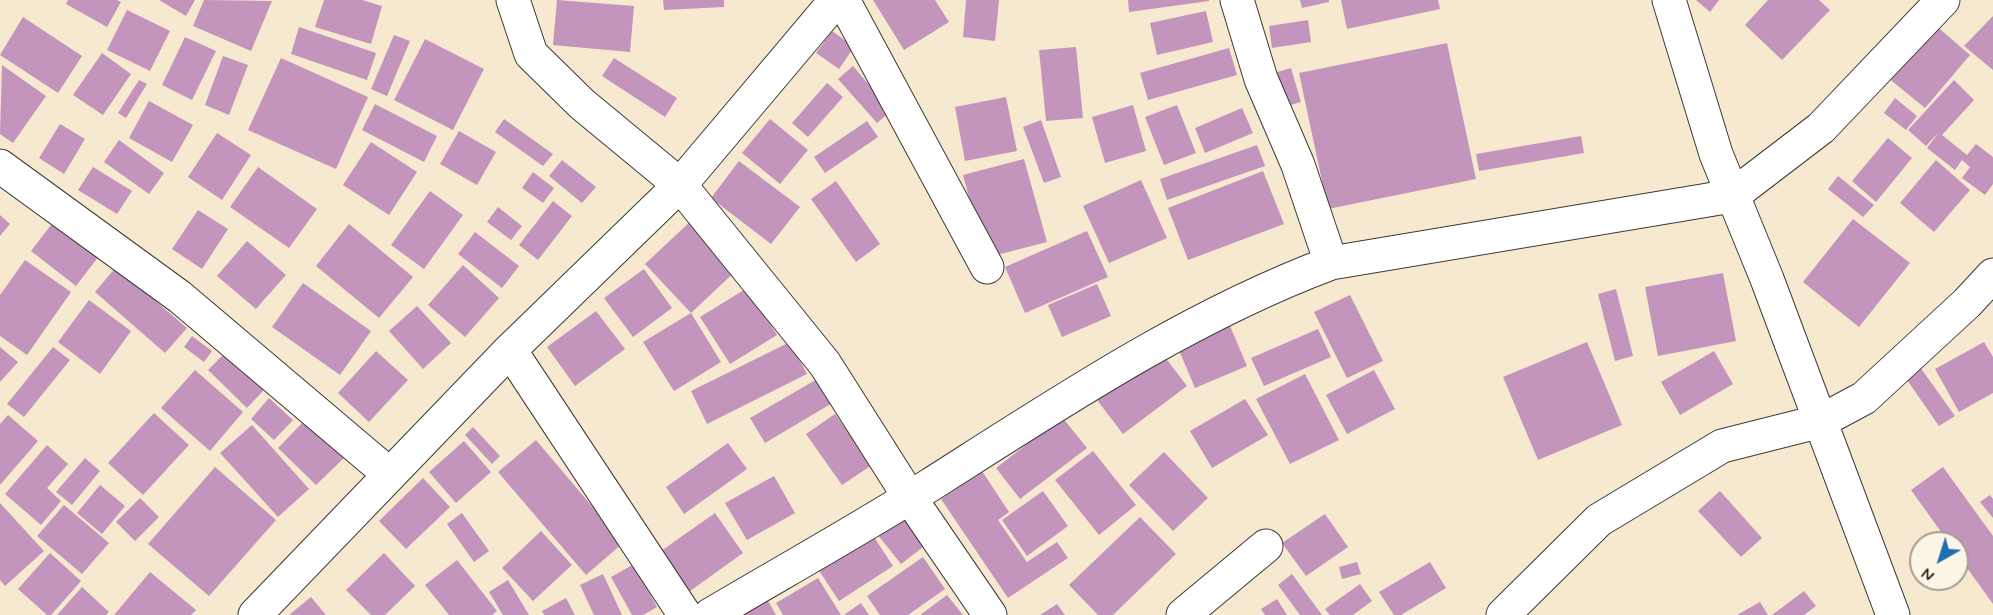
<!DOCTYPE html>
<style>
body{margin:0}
#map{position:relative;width:1993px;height:615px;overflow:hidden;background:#f6e9d0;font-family:Mynerve,sans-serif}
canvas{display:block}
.north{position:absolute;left:1909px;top:531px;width:60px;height:60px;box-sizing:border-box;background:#fcf5e5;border:2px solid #a29e95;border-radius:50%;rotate:219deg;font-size:16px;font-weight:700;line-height:24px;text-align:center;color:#1c1c1c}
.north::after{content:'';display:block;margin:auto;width:21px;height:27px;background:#1f6fb2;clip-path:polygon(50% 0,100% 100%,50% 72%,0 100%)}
</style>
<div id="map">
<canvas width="1993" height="615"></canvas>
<div class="north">N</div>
</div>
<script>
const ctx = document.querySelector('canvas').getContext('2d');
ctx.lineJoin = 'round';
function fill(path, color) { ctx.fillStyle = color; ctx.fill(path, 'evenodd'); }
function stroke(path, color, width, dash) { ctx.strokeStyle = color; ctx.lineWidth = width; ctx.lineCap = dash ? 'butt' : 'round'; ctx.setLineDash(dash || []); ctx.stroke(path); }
fill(new Path2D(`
 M68 0H117L121 2 107 27 66 4Z
 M159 0H195L186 16Z
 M204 0 272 1 251 51 193 26Z
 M324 0H362L382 6 371 44 315 27Z
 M557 0 634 6 630 52 553 45Z
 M663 0H724V7L664 10Z
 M873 0H935L949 22 904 50Z
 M966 0H999L995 41 963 37Z
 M1128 0H1209V1L1129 12Z
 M1300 0H1329V2L1302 8Z
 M1341 0H1438L1440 9 1347 29Z
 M1696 0H1719L1710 12Z
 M1768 0H1819L1830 10 1782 60 1745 25Z
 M127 10 170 31 150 71 107 50Z
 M1206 11 1213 42 1157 55 1150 23Z
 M1993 16V70L1964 46Z
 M23 17 82 56 58 93 0 55Z
 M1308 20 1311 42 1272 48 1269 26Z
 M1933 23 1970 55 1925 108 1887 77Z
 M299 27 376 53 367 80 291 54Z
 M832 31 854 47 839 69 816 53Z
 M394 35 410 41 387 96 371 89Z
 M185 37 216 51 192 100 162 85Z
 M425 39 484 69 453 130 394 100Z
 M1447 43 1476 179 1328 209 1299 73Z
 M1076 47 1083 118 1046 121 1039 50Z
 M1229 48 1237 75 1148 100 1140 73Z
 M102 53 131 74 103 115 73 95Z
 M223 56 248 65 229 115 205 105Z
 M281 58 368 97 336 169 248 130Z
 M614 58 677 98 665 117 602 76Z
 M2 65 46 96 13 143 0 134Z
 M853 66 891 111 877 123 838 79Z
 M1291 68 1301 102 1276 109 1267 75Z
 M139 80 147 84 126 118 118 113Z
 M1954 80 1974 100 1942 135 1967 155 1976 144 1993 157V184L1985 195 1962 178 1970 167 1962 160 1955 170 1927 148 1939 132 1926 146 1908 130Z
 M827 83 843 97 808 137 792 123Z
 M1006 97 1017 151 965 161 955 107Z
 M1895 98 1917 116 1906 130 1884 113Z
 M149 101 193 125 172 162 129 138Z
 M375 104 437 136 424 162 362 130Z
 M1133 105 1146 151 1105 163 1092 117Z
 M1177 105 1196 153 1164 165 1145 117Z
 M1242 108 1253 133 1205 153 1195 128Z
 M504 119 553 154 543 166 495 132Z
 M770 119 808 150 780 184 742 153Z
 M1041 120 1061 177 1044 183 1023 127Z
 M867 121 878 137 825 173 814 157Z
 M60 124 85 139 64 174 39 158Z
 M459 131 496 152 477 185 440 164Z
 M217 133 251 155 222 200 188 177Z
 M1581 136 1584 153 1479 171 1476 154Z
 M1888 138 1912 158 1876 202 1852 181Z
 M119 140 164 173 149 194 104 162Z
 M371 142 417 172 389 215 343 185Z
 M1257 145 1265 166 1167 200 1160 179Z
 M1024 159 1047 242 985 258 963 175Z
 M562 160 596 187 582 203 549 176Z
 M1936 160 1970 190 1934 232 1900 203Z
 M739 161 800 207 771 244 711 198Z
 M93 167 132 191 117 214 78 190Z
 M258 167 317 209 289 248 230 207Z
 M1263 171 1284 224 1188 260 1168 208Z
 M533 172 554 188 543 203 522 188Z
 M1838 176 1874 205 1863 217 1828 189Z
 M1141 180 1167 238 1109 263 1083 206Z
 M836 181 880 244 856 262 811 199Z
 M430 191 463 215 424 269 391 245Z
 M553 201 572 216 538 260 519 245Z
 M498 207 522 226 511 240 487 222Z
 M198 210 228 229 202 269 172 249Z
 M0 215 10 224 0 236Z
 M694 218 740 267 691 313 645 264Z
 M1853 219 1910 263 1859 327 1803 282Z
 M54 221 99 256 76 286 31 251Z
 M349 224 413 277 379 318 316 266Z
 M1087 231 1108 277 1025 313 1005 267Z
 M475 232 519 266 502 288 458 254Z
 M247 241 286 275 256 309 217 276Z
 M25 260 71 292 27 355 0 336V295Z
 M463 265 499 298 465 337 428 305Z
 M116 267 187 328 165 353 95 292Z
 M644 269 672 308 633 337 604 298Z
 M1723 273 1736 341 1658 356 1645 287Z
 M303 283 371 331 340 375 272 327Z
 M1097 284 1111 316 1062 337 1048 305Z
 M747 288 777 335 730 364 700 317Z
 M1616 289 1633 356 1615 361 1598 294Z
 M1350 295 1383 361 1347 378 1314 312Z
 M89 300 131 331 100 374 58 342Z
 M417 306 451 343 423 369 389 331Z
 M596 311 625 349 575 386 547 347Z
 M691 313 721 362 674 391 643 342Z
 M1227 319 1247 366 1195 388 1175 341Z
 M1318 329 1331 357 1264 386 1251 358Z
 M192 336 212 351 204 362 184 347Z
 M790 342 807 374 707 424 691 391Z
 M1587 342 1622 425 1538 460 1503 377Z
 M1984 342 1993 357V393L1959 412 1935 369Z
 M0 347 18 362 0 382Z
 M53 347 70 360 24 417 7 404Z
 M376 351 408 380 369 422 338 393Z
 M1714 351 1733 384 1680 415 1661 382Z
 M226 352 264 390 247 408 208 370Z
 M1161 352 1187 386 1123 434 1097 400Z
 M1920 367 1955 416 1939 426 1905 377Z
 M195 370 243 412 210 451 161 408Z
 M1374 370 1395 409 1347 434 1326 395Z
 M1305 374 1339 440 1290 464 1256 399Z
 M819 378 834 402 765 443 750 418Z
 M269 398 293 420 274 440 251 419Z
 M1245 399 1268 435 1212 468 1190 431Z
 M154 413 189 445 143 495 108 463Z
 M835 414 872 465 842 485 806 434Z
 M8 415 38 441 0 485V424Z
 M1062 417 1087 448 1020 499 996 468Z
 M306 419 345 457 316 485 278 448Z
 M252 425 309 489 278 517 220 453Z
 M473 427 500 456 492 464 465 435Z
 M536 440 623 543 586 575 498 472Z
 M464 441 491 472 456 503 429 472Z
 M728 443 747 469 684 514 666 487Z
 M47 445 68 464 47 488 61 501 41 525 5 494Z
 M1093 451 1136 505 1099 535 1055 480Z
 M1164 452 1208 498 1173 531 1129 485Z
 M85 458 100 471 72 505 56 492Z
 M215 467 276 520 209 596 148 544Z
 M1943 467 1993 536V604L1957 554V543H1949L1911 490Z
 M982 471 1009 512 998 520 1027 562 1057 542 1068 558 1008 598 941 499Z
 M774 476 795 513 747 540 725 503Z
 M423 478 450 507 406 549 379 521Z
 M100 485 125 506 102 534 77 513Z
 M1043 491 1068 526 1027 556 1002 520Z
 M1720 491 1762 538 1741 557 1698 511Z
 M1990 495 1993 499V518L1980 502Z
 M140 498 159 517 135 541 116 522Z
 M0 503 44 551 5 586 0 580Z
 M64 505 109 543 82 574 37 536Z
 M462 513 489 551 474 562 447 524Z
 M715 513 743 553 690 591 661 551Z
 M903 514 927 544 901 564 877 534Z
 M1325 514 1348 547 1306 576 1282 543Z
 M1140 517 1176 554 1113 615H1098L1069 585Z
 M541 531 572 565 533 601 502 568Z
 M870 531 893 566 839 601 816 566Z
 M50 553 81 581 51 615H47L18 589Z
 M384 553 415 586 385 615H371L346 590Z
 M923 557 945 589 908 615H880L867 596Z
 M457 560 497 611 492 615H449L425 585Z
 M1357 562 1361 574 1342 579 1339 567Z
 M1430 562 1446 588 1401 615H1394L1379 592Z
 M634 564 657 607 643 615H632L611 577Z
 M150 572 196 610 191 615H114Z
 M603 574 622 615H594L580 585Z
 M1292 574 1322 615H1300L1278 585Z
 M818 578 841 615H783L776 603Z
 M508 580 529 615H503L489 592Z
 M1360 584 1372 601 1353 615H1330L1325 609Z
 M82 587 109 612 106 615H57Z
 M1804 591 1816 606 1804 615H1772Z
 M947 595 963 615H920Z
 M311 597 326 615H289Z
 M566 598 575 615H544L542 611Z
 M767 599 776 615H735Z
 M1277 599 1287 615H1265L1261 609Z
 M1760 602 1768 615H1737Z
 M861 603 869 615H846L845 614Z
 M1057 604 1065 615H1040Z`), '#c394bc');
const minor = new Path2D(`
 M513 0 531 54 582 104 680 185 825 364 910 498 990 615
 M843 0 987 267
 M1237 0 1261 79 1298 165 1331 263
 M1669 0 1716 154 1767 279 1893 615
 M0 166 180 297 389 474
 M510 350 685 615
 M255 615 510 350 680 185 836 0
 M710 615C783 572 858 530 930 485 1059 403 1187 317 1331 263L1732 196 1821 128 1943 0
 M1183 615 1266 546
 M1503 615 1599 520 1722 446 1821 421 1864 398 1967 303 1993 275`);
stroke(minor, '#3d3b37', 35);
stroke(minor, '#fff', 33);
</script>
